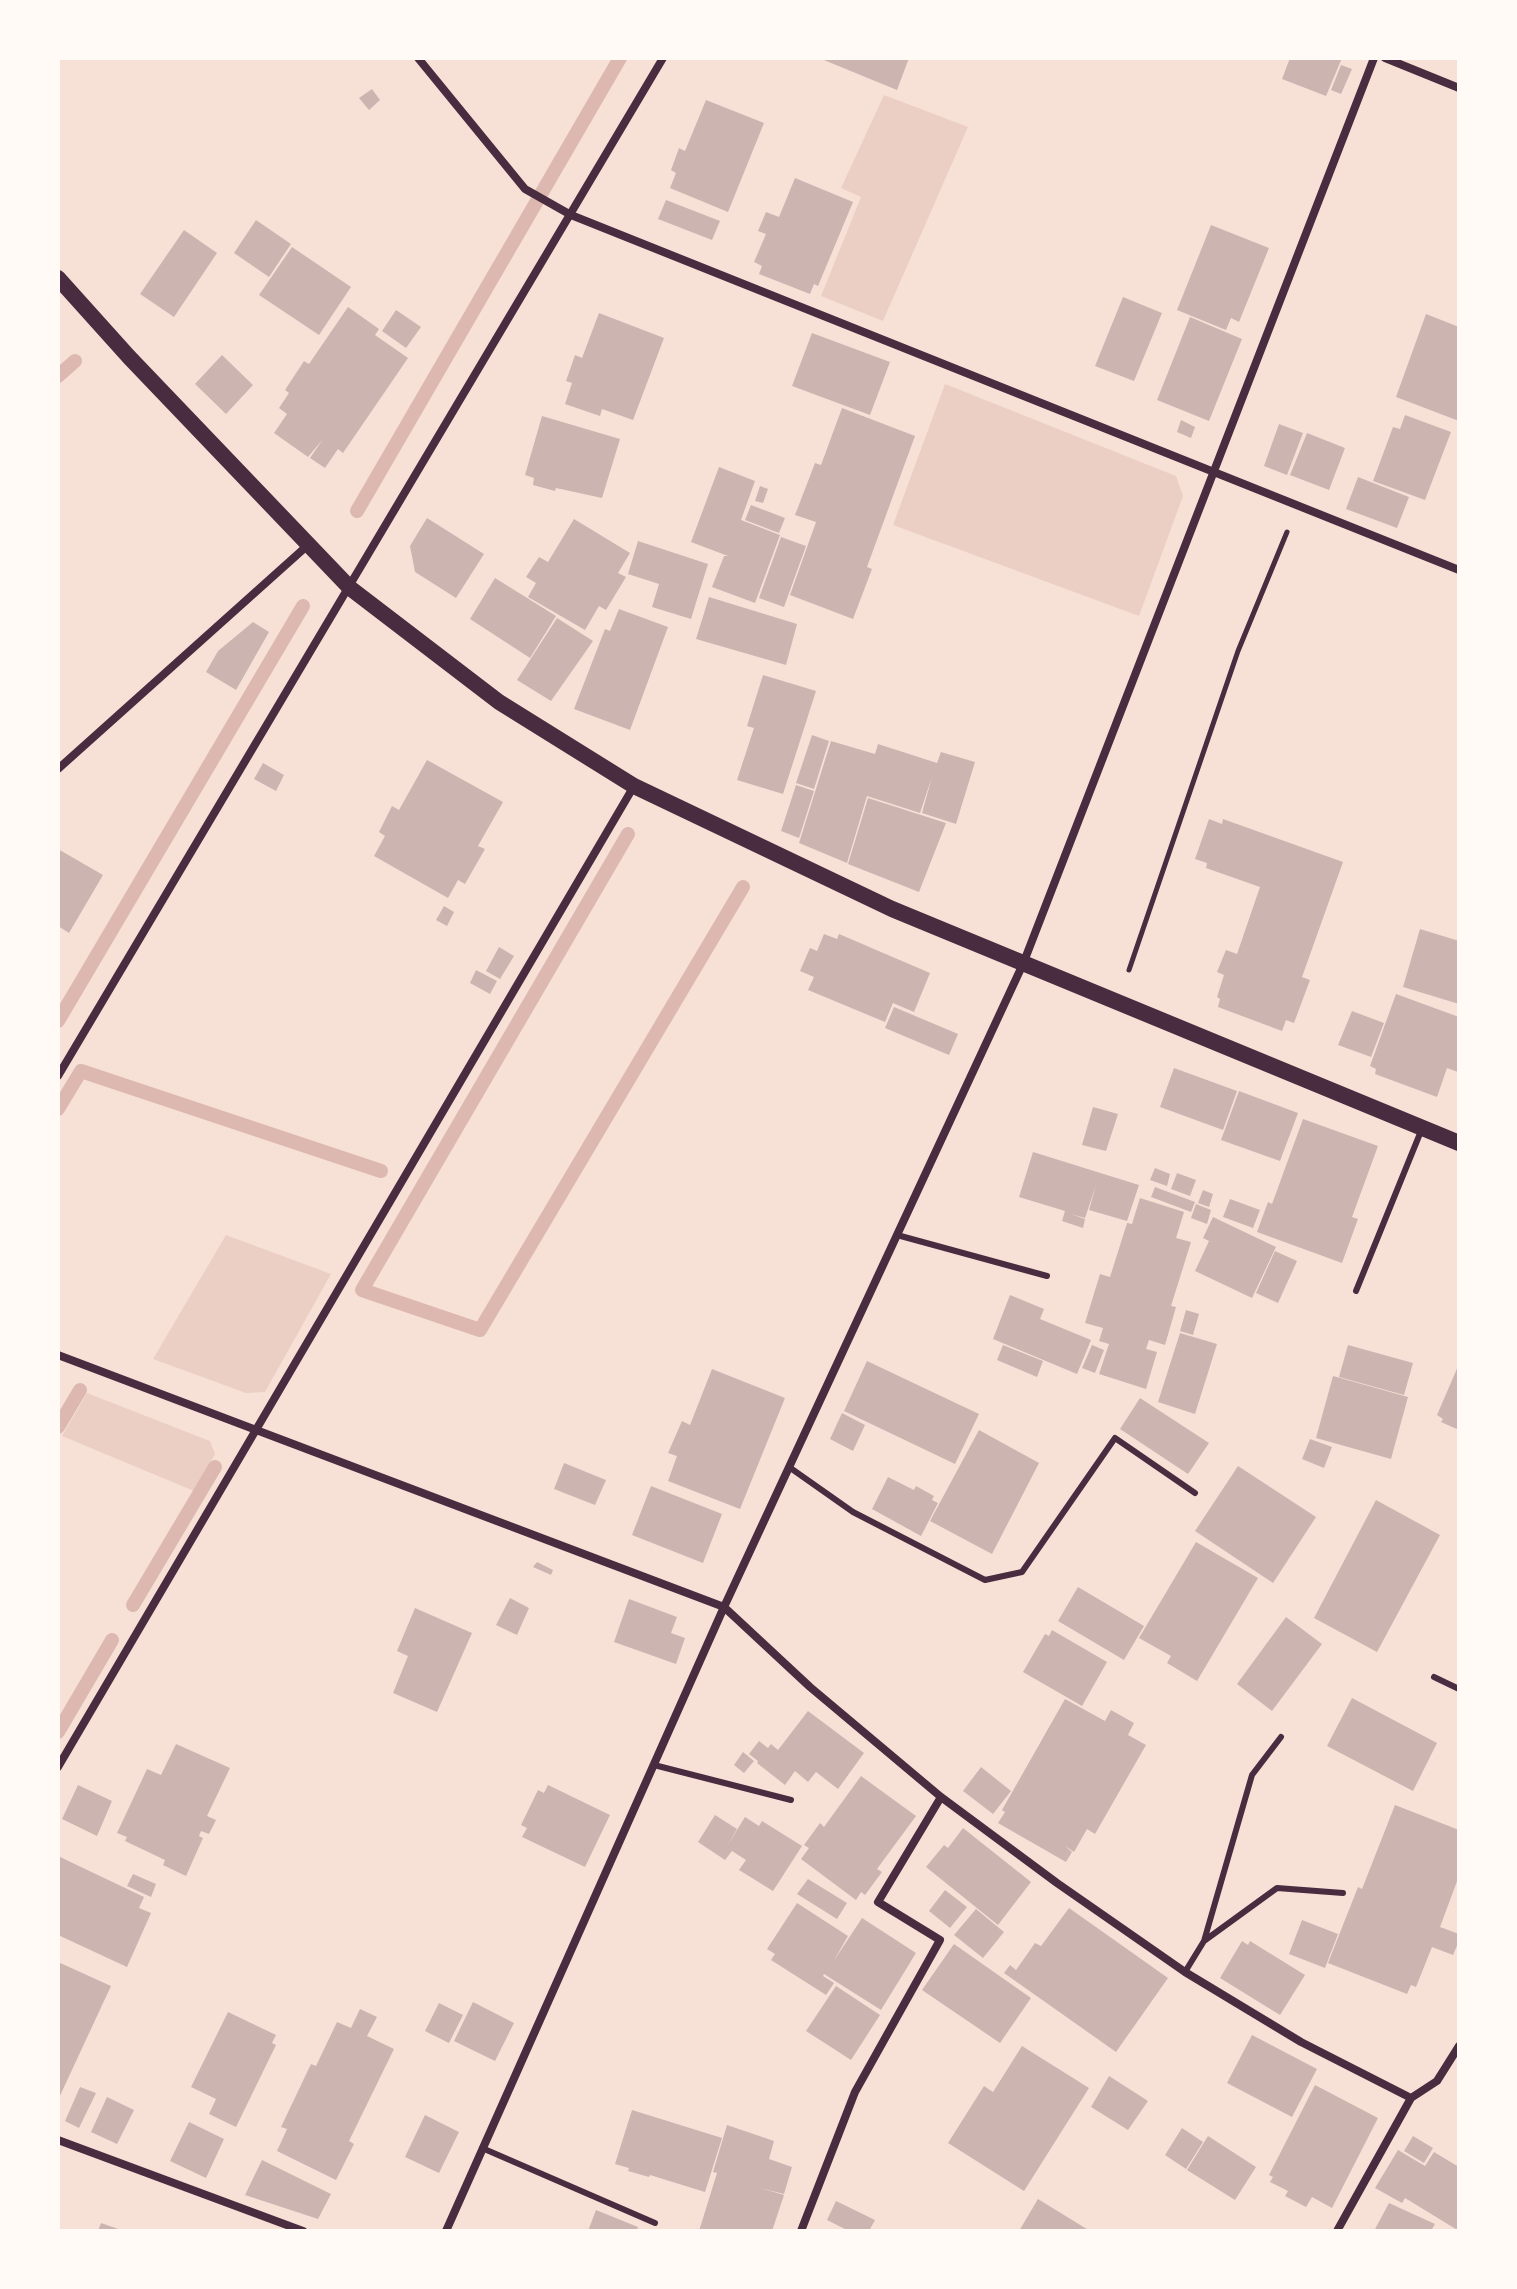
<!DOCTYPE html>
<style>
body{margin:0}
#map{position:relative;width:1517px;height:2289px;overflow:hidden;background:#f7e1d7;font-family:"Space Grotesk",sans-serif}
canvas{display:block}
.frame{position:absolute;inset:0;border:60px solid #fffaf5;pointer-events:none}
</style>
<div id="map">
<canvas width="1517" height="2289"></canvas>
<div class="frame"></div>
</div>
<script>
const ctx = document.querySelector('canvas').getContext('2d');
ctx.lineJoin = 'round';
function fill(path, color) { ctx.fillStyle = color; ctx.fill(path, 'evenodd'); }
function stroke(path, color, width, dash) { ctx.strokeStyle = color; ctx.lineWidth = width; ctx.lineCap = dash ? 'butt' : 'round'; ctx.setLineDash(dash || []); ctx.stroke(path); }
fill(new Path2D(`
 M884 95 968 127 883 321 821 296 861 197 841 188Z
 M945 384 1176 476 1183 496 1139 616 893 525Z
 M226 1235 331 1274 265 1392 246 1393 153 1359Z
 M87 1393 210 1441 215 1454 194 1491 62 1436Z`), '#ebcfc5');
stroke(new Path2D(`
 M58 376 75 361
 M357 511 620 58
 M628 834 362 1290 480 1330 743 887
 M58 1021 303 606
 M58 1109 81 1071 381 1171
 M58 1427 80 1390
 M133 1605 215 1467
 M58 1732 112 1640`), '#dcb8b0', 14);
fill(new Path2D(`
 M819 58H909L897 90Z
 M1290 58H1342L1326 96 1282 79Z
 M1341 65 1352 69 1341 94 1331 90Z
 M372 89 380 100 369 110 359 98Z
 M706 100 764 123 728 212 670 188 676 173 671 170 679 148 685 151Z
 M795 178 853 202 818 286 814 284 810 294 759 274 762 266 754 262 766 234 758 231 766 212 779 217Z
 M666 200 720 221 712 240 658 219Z
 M256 220 291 244 269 277 234 253Z
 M1211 225 1269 248 1239 322 1231 318 1226 330 1177 310Z
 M184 230 217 253 174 317 140 294Z
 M292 247 351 287 319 335 259 295Z
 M1123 297 1162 313 1134 381 1095 366Z
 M348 307 379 329 375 335 408 358 343 453 338 449 325 468 310 458 323 439 308 457 274 433 287 414 279 408 289 393 285 390 304 361 309 364Z
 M396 310 421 327 406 348 382 331Z
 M599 313 664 338 633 420 602 409 600 416 565 404 572 383 566 381 575 355 582 358Z
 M1426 314 1459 327V421L1396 397Z
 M1190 317 1242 339 1209 421 1157 400Z
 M812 333 890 362 870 415 792 386Z
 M222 355 253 385 226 414 195 384Z
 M842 408 915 436 867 567 872 569 853 619 790 595 816 522 795 515 815 463 821 465Z
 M1405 415 1451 432 1425 500 1373 481 1393 427 1400 429Z
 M542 416 620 439 602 498 556 488 555 491 533 485 534 478 525 475Z
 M1181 420 1195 427 1191 438 1177 432Z
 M1279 424 1303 433 1287 475 1264 466Z
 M1307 433 1345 448 1329 490 1290 475Z
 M719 467 755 481 741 520 780 535 755 603 712 587 724 556H728L691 542Z
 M1358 477 1409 497 1397 528 1346 509Z
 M760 486 768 489 763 503 755 501Z
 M751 505 785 518 779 533 745 520Z
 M427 518 484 554 456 598 415 572 410 546Z
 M574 519 630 553 618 573 626 577 606 610 599 606 585 630 528 597 536 583 526 577 539 557 548 562Z
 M781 537 806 546 784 607 759 598Z
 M638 541 708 564 691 619 652 607 659 584 628 574Z
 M495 578 556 616 530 658 470 619Z
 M709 597 797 624 786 665 696 639Z
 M619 609 668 627 630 730 574 709 605 629 610 631Z
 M557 618 593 641 551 701 517 680Z
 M253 622 269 632 236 690 206 672 218 651Z
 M763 675 816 691 783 794 737 780 754 728 747 726Z
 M812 735 829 741 814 789 796 783Z
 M831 741 875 754 878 744 937 763 941 752 975 762 956 824 922 813 932 777 920 813 867 796 847 863 799 843Z
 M427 760 503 802 478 846 485 849 465 884 458 880 448 898 374 856 385 836 379 832 392 806 399 810Z
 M263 763 284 775 276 791 254 779Z
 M796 785 814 791 799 838 781 831Z
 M868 798 946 823 919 892 848 864Z
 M1209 819 1222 824 1223 819 1343 862 1302 977 1310 980 1294 1023 1286 1020 1282 1031 1218 1007 1220 999 1217 997 1224 975 1217 972 1226 950 1237 954 1260 887 1206 868 1207 863 1195 859Z
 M58 849 103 875 69 933 58 926Z
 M444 906 454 912 447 926 436 920Z
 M1420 929 1459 941V1004L1403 987Z
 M824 934 837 939 839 934 930 973 914 1012 893 1003 885 1022 808 990 814 977 800 971 810 948 817 951Z
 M499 947 514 956 500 979 486 971Z
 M476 970 497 981 490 994 470 983Z
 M1396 994 1459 1017V1069L1458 1072 1447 1068 1437 1097 1375 1074 1376 1069 1370 1066Z
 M894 1007 958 1034 949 1055 885 1028Z
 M1352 1011 1384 1023 1371 1057 1338 1045Z
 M1174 1068 1237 1091 1223 1130 1160 1107Z
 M1239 1091 1298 1113 1280 1161 1221 1140Z
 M1093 1107 1118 1114 1106 1151 1082 1145Z
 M1303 1119 1378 1146 1352 1217 1358 1219 1342 1263 1257 1232 1268 1202 1272 1204Z
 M1033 1152 1139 1185 1127 1221 1089 1210 1096 1185 1085 1218 1071 1214 1085 1219 1083 1228 1062 1221 1065 1211 1019 1197Z
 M1155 1168 1170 1174 1167 1186 1150 1180Z
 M1177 1173 1196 1180 1190 1196 1171 1189Z
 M1155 1187 1195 1202 1191 1212 1151 1197Z
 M1203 1190 1213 1194 1209 1207 1198 1203Z
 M1140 1198 1184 1212 1176 1238 1191 1242 1171 1306 1176 1307 1165 1345 1149 1340 1146 1349 1157 1352 1146 1389 1099 1374 1109 1344 1099 1341 1103 1328 1085 1323 1100 1274 1110 1277 1127 1223 1132 1224Z
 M1230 1199 1260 1210 1253 1228 1223 1217Z
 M1196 1204 1211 1210 1207 1224 1191 1218Z
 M1213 1217 1276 1247 1252 1298 1195 1271 1209 1241 1203 1238Z
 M1275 1251 1297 1261 1278 1303 1256 1293Z
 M1010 1295 1044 1309 1040 1319 1091 1340 1077 1374 993 1339Z
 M1186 1310 1199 1314 1193 1335 1180 1331Z
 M1180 1333 1217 1344 1195 1414 1158 1402Z
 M1003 1345 1043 1361 1037 1377 997 1360Z
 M1092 1345 1104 1350 1095 1373 1082 1368Z
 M1348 1345 1413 1363 1404 1395 1339 1377Z
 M867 1361 979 1414 955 1464 844 1411Z
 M1459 1364V1430L1441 1422 1443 1419 1437 1415Z
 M712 1369 785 1398 740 1509 668 1481 677 1456 668 1453 682 1421 690 1425Z
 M1333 1376 1408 1397 1391 1459 1316 1438Z
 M1140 1398 1209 1443 1188 1474 1120 1429Z
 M842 1413 865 1425 853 1451 830 1439Z
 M979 1430 1039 1463 992 1554 930 1521Z
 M1310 1439 1332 1447 1324 1468 1302 1459Z
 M564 1463 606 1480 595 1505 554 1489Z
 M1238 1466 1316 1517 1273 1583 1195 1531Z
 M888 1477 914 1490 916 1486 934 1496 932 1500 938 1503 921 1536 872 1509Z
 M651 1486 722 1514 703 1563 632 1535Z
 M1376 1500 1440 1535 1377 1652 1314 1618Z
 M1196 1542 1258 1578 1197 1681 1167 1663 1171 1656 1139 1638Z
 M537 1562 553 1570 551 1575 533 1567Z
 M1078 1587 1144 1626 1124 1660 1058 1621Z
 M510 1598 529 1608 517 1635 496 1625Z
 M629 1599 677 1617 671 1633 685 1638 676 1664 614 1642Z
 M415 1608 472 1633 437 1712 393 1693 408 1656 397 1651Z
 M1286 1617 1322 1644 1272 1711 1237 1684Z
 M1052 1630 1107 1662 1082 1706 1023 1672 1045 1634 1049 1636Z
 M1352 1698 1437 1743 1413 1791 1327 1746Z
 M1065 1699 1105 1721 1111 1710 1134 1723 1128 1735 1146 1745 1095 1834 1087 1829 1074 1852 1065 1846 1072 1852 1066 1862 998 1823 1005 1812 1002 1810Z
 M808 1711 864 1753 838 1789 816 1772 808 1782 795 1771 785 1785 757 1763 758 1761 749 1754 759 1741 768 1748 771 1744 778 1750Z
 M176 1744 230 1768 207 1816 216 1820 209 1834 201 1831 199 1836 203 1838 186 1876 163 1865 165 1860 125 1841 127 1837 117 1833 147 1769 161 1775Z
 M743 1752 754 1761 744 1773 734 1765Z
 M981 1767 1011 1791 993 1814 963 1791Z
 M861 1776 916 1816 877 1869 882 1872 865 1895 861 1892 856 1900 801 1859 809 1848 804 1845 820 1823 824 1827Z
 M78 1785 112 1801 97 1836 62 1819Z
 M548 1785 610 1815 585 1867 522 1837 527 1828 521 1825 538 1790 544 1793Z
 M1395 1805 1459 1830V1876L1440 1927 1459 1934V1941L1453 1955 1432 1947 1416 1987 1411 1985 1407 1994 1328 1963 1358 1887 1362 1889Z
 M715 1815 737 1829 726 1848 745 1817 759 1826 762 1821 802 1846 773 1891 739 1870 746 1860 732 1851 725 1860 698 1842Z
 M963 1828 1031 1882 998 1925 926 1867 944 1845 948 1848Z
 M58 1856 144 1897 139 1908 151 1913 127 1967 58 1935Z
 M133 1874 156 1884 151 1897 127 1886Z
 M808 1879 847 1903 837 1919 797 1894Z
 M945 1890 967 1907 950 1928 929 1911Z
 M797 1903 848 1936 833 1962 862 1918 916 1953 881 2010 824 1974 823 1976 834 1983 826 1995 771 1960 775 1954 767 1949Z
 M1069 1908 1168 1978 1116 2052 1004 1973 1010 1965 1016 1970 1035 1943 1041 1946Z
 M976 1909 1004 1932 983 1958 954 1935Z
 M1302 1920 1338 1934 1325 1968 1289 1954Z
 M1242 1941 1248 1945 1250 1941 1305 1975 1280 2015 1220 1978Z
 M954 1944 1031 1998 1000 2043 922 1990Z
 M58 1962 111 1986 58 2100Z
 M836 1986 880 2015 851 2060 806 2031Z
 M473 2002 514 2023 495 2061 454 2041Z
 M439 2003 463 2015 449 2043 425 2031Z
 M360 2009 377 2017 367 2036 394 2049 349 2141 354 2144 336 2180 277 2151 287 2129 281 2127 311 2064 316 2066 337 2022 351 2028Z
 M228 2012 276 2035 272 2043 276 2045 236 2127 209 2114 216 2099 191 2087Z
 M1252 2035 1317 2069 1292 2117 1227 2083Z
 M1022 2046 1089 2088 1024 2191 948 2143 984 2086 993 2092Z
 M1109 2076 1148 2101 1128 2130 1091 2107Z
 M1315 2085 1378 2118 1332 2208 1312 2197 1306 2207 1285 2196 1288 2191 1270 2182 1273 2177 1269 2175Z
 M80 2087 96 2093 79 2128 65 2121Z
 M107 2097 134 2110 117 2144 91 2132Z
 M632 2110 722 2138 705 2192 650 2175 649 2177 628 2171 629 2168 615 2164Z
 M425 2115 459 2132 439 2173 405 2157Z
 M189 2122 224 2139 206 2178 170 2161Z
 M727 2125 774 2141 769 2159 792 2167 784 2194 760 2188 784 2195 772 2231H699L717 2173 713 2172Z
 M1182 2128 1203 2142 1186 2169 1165 2155Z
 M1208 2136 1256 2167 1235 2200 1187 2170Z
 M1413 2136 1433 2148 1424 2163 1404 2151Z
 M1398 2150 1425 2166 1434 2152 1459 2167V2231L1405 2198 1402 2203 1375 2188Z
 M262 2160 331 2194 318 2219 245 2195Z
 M1038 2199 1090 2231H1019Z
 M836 2201 875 2220 869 2231H849L827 2220Z
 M1389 2203 1435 2224 1431 2231H1374Z
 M596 2210 638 2227 637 2231H588Z
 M101 2223 124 2231H98Z`), '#ccb4b1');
stroke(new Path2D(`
 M1129 970 1238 651 1287 532`), '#4a2c40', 5);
stroke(new Path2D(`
 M897 1235 1047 1276
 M1356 1291 1421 1131
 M789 1467 853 1512 985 1580 1022 1572 1115 1438 1195 1493
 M1434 1677 1459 1689
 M654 1765 791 1800
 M1204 1941 1252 1775 1281 1737
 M1185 1972 1204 1941 1277 1888 1343 1893
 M482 2148 655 2223`), '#4a2c40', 6);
stroke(new Path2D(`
 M418 58 525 189 571 215 1459 570
 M1385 58 1459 88
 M58 769 308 545
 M58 1076 663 58
 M58 1355 724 1607 810 1687 941 1797 1057 1883 1185 1972 1301 2042 1411 2098
 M58 1767 634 786
 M58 2140 303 2231
 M446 2231 724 1607 1023 964 1374 58
 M801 2231 855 2092 940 1940 878 1902 941 1797
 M1337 2231 1411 2098 1437 2081 1459 2046`), '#4a2c40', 8);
stroke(new Path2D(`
 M58 278 129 357 350 588 499 702 634 786 892 909 1459 1143`), '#4a2c40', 16);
</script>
